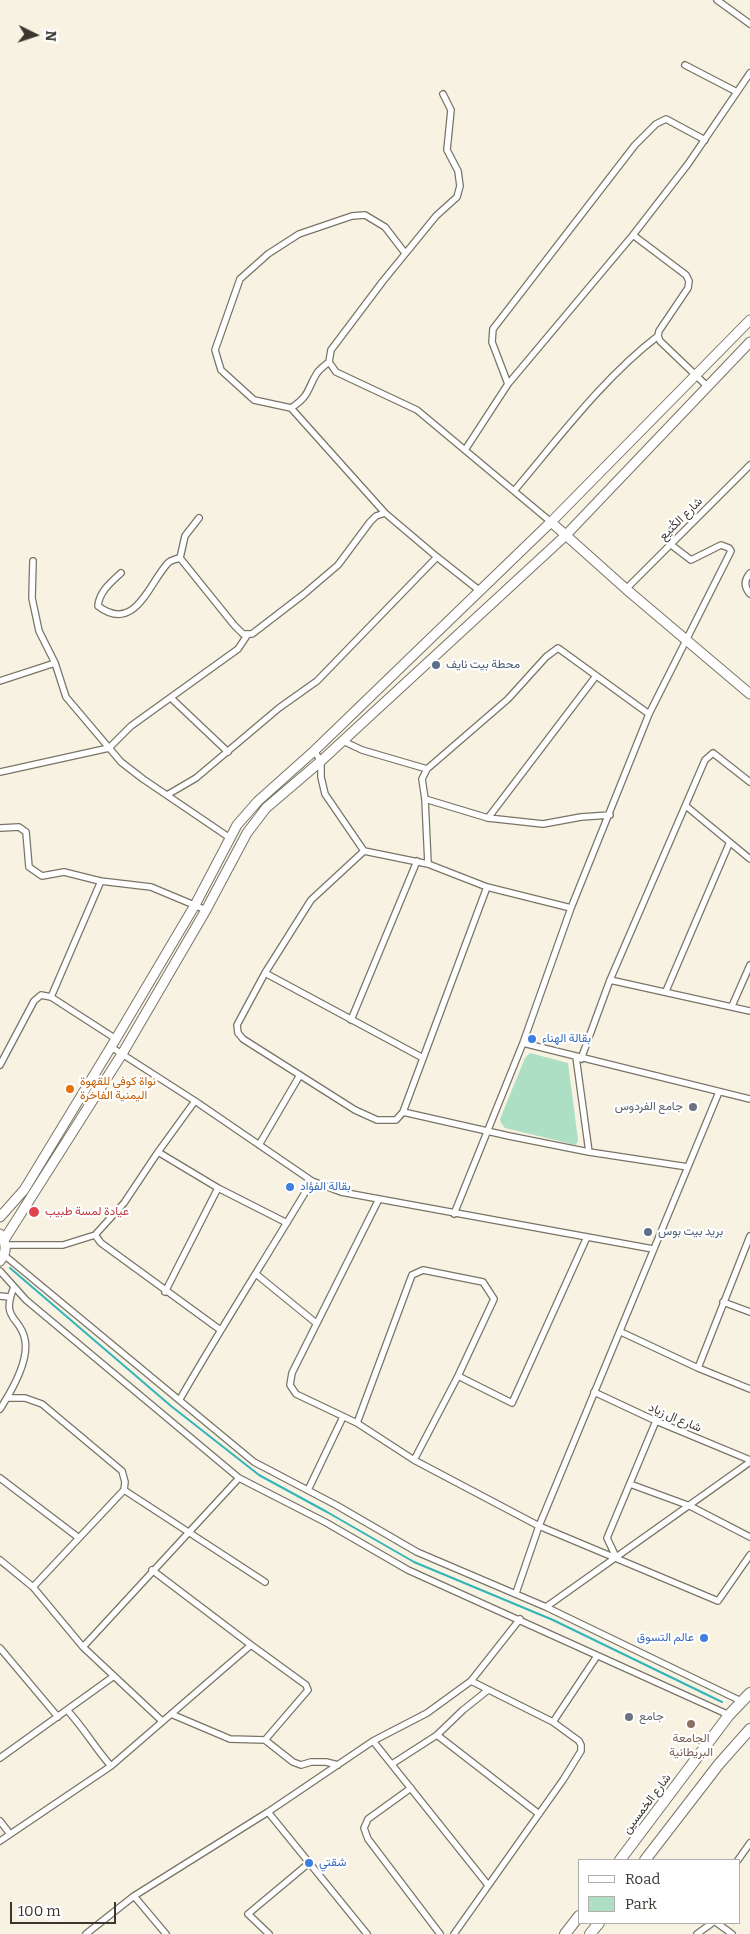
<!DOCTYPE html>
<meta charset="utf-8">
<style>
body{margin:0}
#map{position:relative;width:750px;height:1934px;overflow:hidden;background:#f8f2e3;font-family:Bitter,serif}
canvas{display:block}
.legend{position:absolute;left:578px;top:1859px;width:162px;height:65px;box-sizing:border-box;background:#fff;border:1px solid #b0afad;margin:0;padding:6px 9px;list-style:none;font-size:15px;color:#3a3731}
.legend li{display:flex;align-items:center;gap:10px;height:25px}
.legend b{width:25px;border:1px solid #b0afad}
.north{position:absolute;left:10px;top:10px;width:50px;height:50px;-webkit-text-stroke:4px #fff;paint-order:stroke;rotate:94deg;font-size:14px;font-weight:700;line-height:20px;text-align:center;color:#3a3731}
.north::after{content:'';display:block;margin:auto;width:18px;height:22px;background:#3a3731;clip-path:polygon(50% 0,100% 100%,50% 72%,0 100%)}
.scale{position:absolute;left:10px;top:1902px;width:106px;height:22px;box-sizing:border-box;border:2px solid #3a3731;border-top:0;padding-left:6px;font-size:15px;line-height:18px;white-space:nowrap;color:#3a3731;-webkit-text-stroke:4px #fff;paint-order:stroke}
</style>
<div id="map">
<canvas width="750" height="1934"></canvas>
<ul class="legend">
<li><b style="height:6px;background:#fff"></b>Road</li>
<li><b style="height:14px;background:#addfc4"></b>Park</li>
</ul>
<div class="north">N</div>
<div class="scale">100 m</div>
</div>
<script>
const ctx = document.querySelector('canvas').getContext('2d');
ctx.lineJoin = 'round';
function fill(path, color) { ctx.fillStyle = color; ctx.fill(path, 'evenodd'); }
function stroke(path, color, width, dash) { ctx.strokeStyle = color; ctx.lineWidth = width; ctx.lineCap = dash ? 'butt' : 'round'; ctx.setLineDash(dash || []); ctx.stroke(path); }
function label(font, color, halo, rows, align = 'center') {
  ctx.font = font + ' Bitter,Vazirmatn,serif'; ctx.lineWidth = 4.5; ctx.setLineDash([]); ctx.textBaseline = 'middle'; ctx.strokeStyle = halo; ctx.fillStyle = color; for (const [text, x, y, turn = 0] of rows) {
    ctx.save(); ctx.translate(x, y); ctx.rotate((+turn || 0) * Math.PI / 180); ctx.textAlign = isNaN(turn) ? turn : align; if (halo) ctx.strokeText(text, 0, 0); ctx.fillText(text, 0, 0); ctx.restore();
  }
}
fill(new Path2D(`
 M530 1053 568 1063 578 1140 576 1145 505 1128 501 1123 500 1119 525 1058Z`), '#addfc4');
stroke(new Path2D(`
 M10 1268 171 1406 259 1475 327 1512 414 1562 553 1620 722 1702`), '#33b4b7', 2);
const street = new Path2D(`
 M717 0 750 24
 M685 65 737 92
 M443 94 451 110 447 150 458 171 460 186 457 197 436 216 383 281 331 350 329 362 336 372 417 410 551 522
 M633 235 686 275 689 281 688 288 659 331 658 336 660 341 707 386
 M508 384 492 342 493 329 635 145 656 124 666 119 705 140
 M291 408C310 396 307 389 317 373 320 369 325 365 329 362
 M465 450 508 384 633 235 688 164 750 73
 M514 491C558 439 604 377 658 336
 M385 513 291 408 254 400 221 370 215 350 240 279 268 254 299 234 352 216 365 215 385 227 405 253
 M199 518 185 536 180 558 234 625 243 634H252L304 594 338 565 370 522 376 516 385 513 437 557
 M33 561 32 598 39 631 55 663 66 697 121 762 143 779 230 838
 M121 573C111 582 99 592 98 606 136 635 150 580 169 562 172 560 176 559 180 558
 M750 573C744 580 744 587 750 594
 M626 589 750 465
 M0 681 55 663
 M171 698 228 752
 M343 741 362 750 427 769
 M314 751 321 761V777L325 794 364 851 311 900 265 973 237 1025 238 1033 243 1039 355 1110 377 1120H396L403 1112 487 887
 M0 772 109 748 131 726 238 649 248 634
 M167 795 196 778 279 708 317 681 437 557 480 591
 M425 799 488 818 543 824 581 817 610 815
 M686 806 750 859
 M488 818 596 676
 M0 828 19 827 26 832 29 867 42 876 64 872 100 881 151 887 206 910
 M364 851 428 864 487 887 571 908
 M428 864 425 799 422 779 427 769 508 699 546 657 558 648 649 714
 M265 973 423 1058
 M610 980 750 1011
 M666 991 729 844
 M51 997 101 881
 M732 1006 750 965
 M351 1020 417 861
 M523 1043 750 1099
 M111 1047 195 1101 312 1181 341 1192 379 1199 653 1249
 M576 1057 589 1152
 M581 1059 610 980 705 760 713 753 750 782
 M0 1065 34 1001 41 995 51 997 116 1039
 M403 1112 509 1136 589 1152 688 1167
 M259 1145 300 1075
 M158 1152 218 1188 287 1223
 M379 1199 292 1373 290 1385 296 1394 357 1423 414 1460 539 1526 718 1601 750 1555
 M454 1214 523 1043 571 908 649 714 731 551 729 548 721 545 691 560 670 544
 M95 1235 101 1243 219 1329
 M6 1245H63L95 1235 124 1203 158 1152 195 1101
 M4 1255 254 1462 336 1505 417 1552 546 1607 741 1701
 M0 1271 26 1300 239 1478 325 1522 408 1570 729 1715
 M256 1274 316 1323
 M165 1292 218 1188
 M0 1296 9 1297
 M723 1302 750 1312
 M621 1332 698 1368 750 1389
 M698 1368 750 1236
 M458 1376 512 1403 587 1237
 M594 1392 656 1421 750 1460
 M7 1398H25L42 1404 122 1471 125 1482 124 1490 33 1587
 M180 1399C222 1326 268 1255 312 1181
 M0 1409C11 1392 29 1361 25 1340 21 1316 0 1321 14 1287
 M357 1423 412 1275 423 1270 483 1282 494 1299 458 1376 414 1460
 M0 1478 79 1538
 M630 1484 690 1506 750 1537
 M124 1490 265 1582
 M308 1490 343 1417
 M616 1557 607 1538 656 1421
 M0 1560 33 1587 83 1647 162 1721
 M516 1593 539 1526 719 1092
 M546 1607 750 1462
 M251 1645 306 1685 308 1690 265 1740
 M83 1647 239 1478
 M0 1648 58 1717
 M67 1710C84 1728 95 1748 111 1766
 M171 1714 230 1739 265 1740 293 1762 301 1765 311 1762H326L338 1765
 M553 1722 597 1656
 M437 1735 539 1814
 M373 1741 488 1885
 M0 1758 114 1676
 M392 1764 437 1735 463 1710 488 1690
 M411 1788 368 1819 364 1828 368 1839 440 1934
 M268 1812 367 1934
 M0 1821 10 1834
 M0 1841 111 1766 251 1645 152 1570
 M738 1860 750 1843
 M134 1896 166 1934
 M717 1923 732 1934
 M86 1934 134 1896 268 1812 373 1741 427 1713 471 1681 520 1619
 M269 1934 248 1914 309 1863
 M454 1934 563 1780 581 1751V1745L579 1741 553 1722 471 1681
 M697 1934 712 1923`);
const secondary = new Path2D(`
 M551 522 626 589 750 694
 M0 1217 24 1190 111 1047 195 905 237 825 258 801 314 751 551 522 750 320
 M0 1234C7 1243 7 1252 0 1261
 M4 1240 122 1054 206 910 247 833 266 808 321 761 565 536 750 342`);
const primary = new Path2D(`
 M620 1860 729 1715 750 1693
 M645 1860 719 1764 750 1729
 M565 1934 579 1916
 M590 1934 599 1923`);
stroke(street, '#797466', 8);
stroke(secondary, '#797466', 11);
stroke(primary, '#797466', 12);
stroke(street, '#fff', 5.5);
stroke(secondary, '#fff', 9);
stroke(primary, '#fff', 10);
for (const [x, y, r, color] of [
 [436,665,5,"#5c6f8a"],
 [532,1039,5,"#3f7fe0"],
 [70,1089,5,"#e8710a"],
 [693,1107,5,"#6b7280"],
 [290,1187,5,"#3f7fe0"],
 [34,1212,6,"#e0444e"],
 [648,1232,5,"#5c6f8a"],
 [704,1638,5,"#3f7fe0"],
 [629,1717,5,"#6b7280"],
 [691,1724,5,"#8d6e63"],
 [309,1863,5,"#3f7fe0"]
]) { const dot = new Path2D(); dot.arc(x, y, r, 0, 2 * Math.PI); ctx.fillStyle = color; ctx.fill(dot); stroke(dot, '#fff', 2); }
label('12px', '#3a3731', '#fff', [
 ["شارع الكُتيع",681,519,-45],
 ["شارع ال زياد",675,1418,23],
 ["شارع الخمسين",647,1804,-53]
]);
label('12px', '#4e5e75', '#fff', [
 ["محطة بيت نايف",446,665],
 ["بريد بيت بوس",658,1232]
], 'left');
label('12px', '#366cbe', '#fff', [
 ["بقالة الهناء",542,1039],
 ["بقالة الفؤاد",300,1187],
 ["عالم التسوق",694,1638,"right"],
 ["شقتي",319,1863]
], 'left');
label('12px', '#c56008', '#fff', [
 ["نواة كوفي للقهوة",80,1082],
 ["اليمنية الفاخرة",80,1096]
], 'left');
label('12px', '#5b616d', '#fff', [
 ["جامع الفردوس",683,1107],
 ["جامع",639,1717,"left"]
], 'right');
label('12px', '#be3a42', '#fff', [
 ["عيادة لمسة طبيب",45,1212]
], 'left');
label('12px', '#785e54', '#fff', [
 ["الجامعة",691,1739],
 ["البريطانية",691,1753]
]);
</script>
